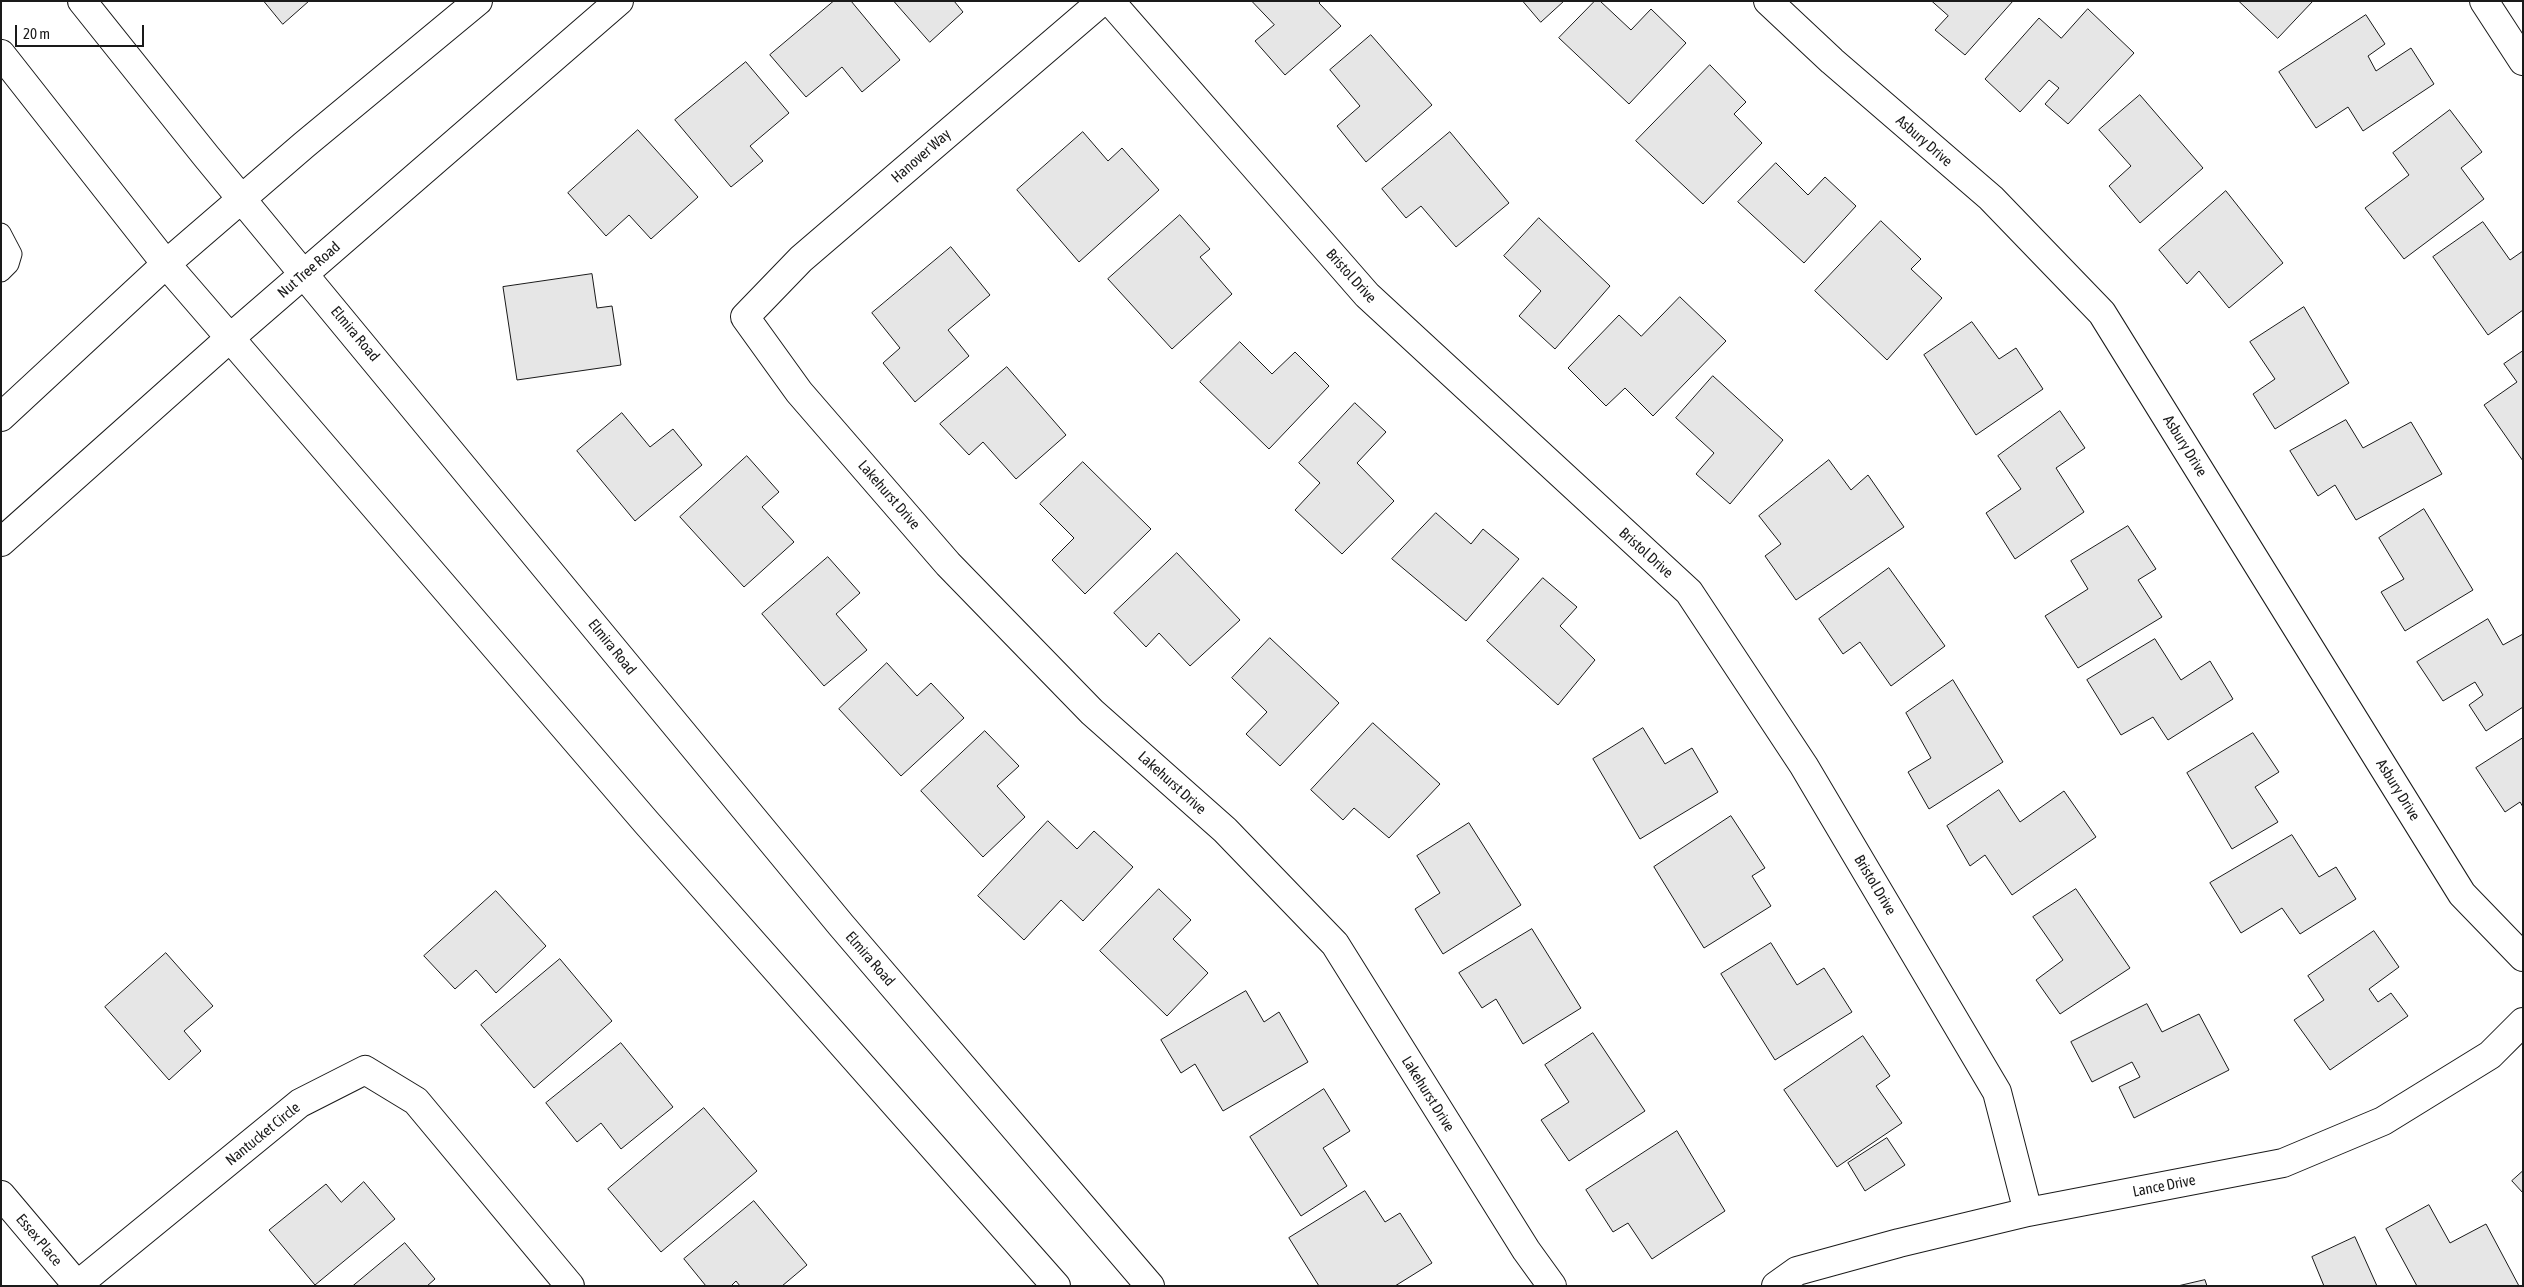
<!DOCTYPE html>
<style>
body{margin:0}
#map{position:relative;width:2524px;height:1287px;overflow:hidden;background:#fff;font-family:"Asap Condensed",sans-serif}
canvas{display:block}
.frame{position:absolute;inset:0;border:2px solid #1a1a1a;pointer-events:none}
.scale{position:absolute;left:15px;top:25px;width:129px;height:22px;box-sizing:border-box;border:2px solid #1a1a1a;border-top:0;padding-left:6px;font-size:15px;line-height:18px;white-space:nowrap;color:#1a1a1a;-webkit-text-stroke:4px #fff;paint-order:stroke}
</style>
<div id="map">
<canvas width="2524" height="1287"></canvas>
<div class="frame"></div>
<div class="scale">20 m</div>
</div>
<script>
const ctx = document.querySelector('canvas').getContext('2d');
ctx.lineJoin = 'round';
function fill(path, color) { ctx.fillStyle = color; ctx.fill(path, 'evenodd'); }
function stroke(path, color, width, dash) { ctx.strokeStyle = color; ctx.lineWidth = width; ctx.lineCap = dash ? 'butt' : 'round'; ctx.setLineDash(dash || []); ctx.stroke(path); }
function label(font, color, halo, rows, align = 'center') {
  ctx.font = font + ' "Asap Condensed",sans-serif'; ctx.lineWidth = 4; ctx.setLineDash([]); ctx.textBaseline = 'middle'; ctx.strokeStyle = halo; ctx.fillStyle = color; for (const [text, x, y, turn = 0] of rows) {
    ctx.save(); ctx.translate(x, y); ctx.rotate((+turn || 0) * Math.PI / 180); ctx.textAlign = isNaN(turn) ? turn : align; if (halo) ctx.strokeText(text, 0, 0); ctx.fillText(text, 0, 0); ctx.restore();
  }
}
const building = new Path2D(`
 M264 1H309L283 24Z
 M834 1H851L900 60 862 92 842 67 806 97 770 55Z
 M894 1H954L963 12 930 42Z
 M1252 1H1321L1319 3 1341 26 1285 75 1255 41 1274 25Z
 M1523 1H1564L1541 22Z
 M1595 1H1600L1631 30 1651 9 1686 43 1629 104 1559 38Z
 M1932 1H2013L1965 55 1935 30 1948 16Z
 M2239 1H2313L2278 38Z
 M2088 9 2134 53 2068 124 2045 104 2059 88 2049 80 2020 112 1985 79 2039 18 2061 38Z
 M2366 15 2385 44 2368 56 2376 71 2411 48 2434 84 2363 131 2348 107 2316 128 2279 72Z
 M1371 35 1432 105 1366 162 1337 126 1360 106 1330 70Z
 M746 62 789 113 750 146 763 161 731 187 675 120Z
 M1710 65 1746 102 1734 114 1762 143 1703 204 1636 141Z
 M2140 95 2203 168 2140 223 2109 186 2131 166 2099 130Z
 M2450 110 2482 152 2461 168 2484 199 2404 259 2365 208 2409 175 2393 153Z
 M638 130 698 197 651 239 629 215 606 236 568 193Z
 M1083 132 1108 161 1122 148 1159 190 1079 262 1017 190Z
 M1450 132 1509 203 1456 247 1421 206 1406 218 1382 189Z
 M1776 163 1808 195 1825 177 1856 206 1804 263 1738 202Z
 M2226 191 2283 263 2229 308 2199 271 2187 284 2159 250Z
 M1180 215 1210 249 1200 257 1232 294 1172 349 1108 279Z
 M1539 218 1610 286 1555 349 1519 316 1541 291 1504 256Z
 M1881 221 1921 259 1911 269 1942 298 1887 360 1815 291Z
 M2483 222 2510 260 2523 251V310L2488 335 2433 257Z
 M951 247 990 295 948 330 969 356 915 402 883 363 900 348 872 313Z
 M592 274 597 308 612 306 621 365 517 380 503 287Z
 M1680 297 1726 341 1653 416 1625 388 1606 406 1568 368 1619 315 1641 336Z
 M2304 307 2349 383 2275 429 2253 394 2275 379 2250 342Z
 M1972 322 1999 359 2016 348 2043 389 1976 435 1924 355Z
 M1240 342 1272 374 1295 352 1329 386 1269 449 1200 382Z
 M2523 351V461L2484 405 2517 382 2504 364Z
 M1007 367 1066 435 1016 479 983 442 969 455 940 424Z
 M1713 376 1783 440 1730 504 1696 474 1714 453 1676 418Z
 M1355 403 1386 432 1357 463 1394 501 1342 554 1295 510 1320 483 1299 463Z
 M2060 411 2085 448 2056 468 2084 512 2015 559 1986 513 2021 489 1998 456Z
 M622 413 650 447 673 429 702 465 635 521 577 451Z
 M2346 420 2363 448 2411 422 2442 474 2356 520 2335 485 2318 496 2290 451Z
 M747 456 779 492 762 507 794 542 744 587 680 517Z
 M1829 460 1851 490 1868 475 1904 527 1796 600 1765 556 1781 544 1759 516Z
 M1083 462 1151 529 1085 594 1052 560 1074 538 1040 504Z
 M2424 509 2473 590 2405 631 2381 592 2404 579 2379 538Z
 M1436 513 1471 544 1483 529 1519 559 1466 621 1392 559Z
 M2128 526 2156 569 2138 580 2162 617 2078 668 2045 616 2088 589 2071 561Z
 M1177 553 1240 620 1190 666 1159 633 1146 647 1114 613Z
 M828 557 860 593 836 614 867 650 824 686 762 614Z
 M1889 568 1945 646 1891 686 1860 642 1843 654 1819 619Z
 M1543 578 1577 607 1560 626 1595 660 1558 705 1487 641Z
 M2488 619 2503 645 2523 634V707L2486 731 2469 705 2483 695 2475 682 2443 701 2417 662Z
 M1270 638 1339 703 1280 766 1246 734 1267 712 1232 678Z
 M2155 639 2181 680 2210 661 2233 699 2168 740 2153 717 2121 735 2087 680Z
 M887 663 917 696 931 683 964 718 901 776 839 709Z
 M1953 680 2003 762 1929 809 1908 772 1931 758 1906 713Z
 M1373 723 1440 784 1389 838 1354 808 1343 820 1311 790Z
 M1643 728 1665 764 1692 748 1718 792 1640 839 1593 759Z
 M985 731 1019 766 997 786 1025 817 983 857 921 791Z
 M2253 733 2279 772 2255 787 2278 822 2232 849 2187 773Z
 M2523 738V807L2520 802 2505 812 2476 768Z
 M1999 790 2020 822 2064 791 2096 837 2012 895 1985 855 1970 866 1947 826Z
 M1731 816 1765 868 1752 876 1771 906 1704 948 1654 867Z
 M1048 821 1077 849 1094 831 1133 867 1083 921 1061 900 1024 940 978 896Z
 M1469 823 1521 905 1443 954 1415 909 1440 893 1417 856Z
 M2292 835 2319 877 2336 867 2356 899 2300 934 2282 908 2241 933 2210 883Z
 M1159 889 1191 920 1173 939 1208 973 1167 1016 1100 951Z
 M2076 889 2130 968 2060 1014 2036 980 2063 960 2033 917Z
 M496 891 546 946 496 993 476 970 455 989 424 956Z
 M1532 929 1581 1008 1523 1044 1496 999 1482 1008 1459 973Z
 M2374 931 2399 967 2369 989 2378 1002 2391 993 2408 1016 2330 1070 2294 1020 2324 1000 2308 976Z
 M1771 943 1797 985 1824 968 1852 1012 1775 1060 1721 974Z
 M166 953 213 1006 184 1031 201 1051 169 1080 105 1007Z
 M560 959 612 1021 534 1088 481 1025Z
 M1246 991 1264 1022 1279 1012 1308 1062 1223 1111 1195 1064 1181 1073 1161 1040Z
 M2147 1004 2162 1032 2199 1014 2229 1070 2134 1118 2119 1087 2140 1077 2132 1062 2092 1082 2071 1042Z
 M1593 1033 1645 1111 1569 1161 1541 1120 1569 1102 1545 1065Z
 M1863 1036 1890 1076 1876 1086 1902 1123 1837 1167 1784 1090Z
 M621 1043 673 1107 621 1149 601 1123 577 1142 546 1103Z
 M1324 1089 1350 1131 1323 1148 1347 1186 1301 1216 1250 1137Z
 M704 1108 757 1171 661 1252 608 1189Z
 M1677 1131 1725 1211 1652 1259 1628 1223 1613 1232 1586 1190Z
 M1887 1138 1905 1165 1865 1191 1848 1163Z
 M2523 1171V1193L2512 1181Z
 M364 1182 395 1219 315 1285 269 1230 326 1184 341 1202Z
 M1365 1191 1385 1222 1400 1213 1432 1263 1395 1286H1319L1289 1238Z
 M754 1201 807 1265 782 1286H740L736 1281 731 1286H706L684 1259Z
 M2429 1205 2450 1243 2486 1224 2519 1286H2417L2386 1229Z
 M2355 1237 2377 1286H2324L2312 1257Z
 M405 1243 435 1279 427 1286H353Z
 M2205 1280 2207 1286H2178Z`);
fill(building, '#e6e6e6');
stroke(building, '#1a1a1a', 1);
const service = new Path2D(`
 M1 233 12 254 9 264 1 272`);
const minor = new Path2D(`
 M1102 1 801 259 745 317 799 392 948 564 1092 712 1225 830 1335 944 1526 1250 1552 1286
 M1110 1 1367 295 1689 592 1804 766 1997 1092 2028 1212
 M1768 1 1832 61 1991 198 2102 313 2462 894 2523 957
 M2484 1 2523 61
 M1 1195 77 1285
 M76 1286 300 1103 365 1070 416 1101 570 1286
 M1776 1286 1797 1271 1899 1243 2028 1212 2283 1163 2383 1121 2490 1055 2523 1022`);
const secondary = new Path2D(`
 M82 1 206 156 841 925 1150 1286
 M1 54 166 264 230 338 646 822 1056 1286
 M1 417 166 264 304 145 478 1
 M1 542 230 338 619 1`);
stroke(service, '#1a1a1a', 21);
stroke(minor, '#1a1a1a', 30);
stroke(secondary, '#1a1a1a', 30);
stroke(service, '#fff', 19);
stroke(minor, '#fff', 28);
stroke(secondary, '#fff', 28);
label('15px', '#1a1a1a', '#fff', [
 ["Asbury Drive",1924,141,41],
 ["Hanover Way",921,156,-41],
 ["Nut Tree Road",309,270,-41],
 ["Bristol Drive",1351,276,48],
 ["Elmira Road",355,334,50],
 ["Asbury Drive",2185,446,58],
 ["Lakehurst Drive",889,495,49],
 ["Bristol Drive",1646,553,42],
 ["Elmira Road",612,647,51],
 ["Lakehurst Drive",1172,783,42],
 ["Asbury Drive",2398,790,58],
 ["Bristol Drive",1875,885,59],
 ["Elmira Road",870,959,49],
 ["Lakehurst Drive",1428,1094,58],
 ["Nantucket Circle",263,1134,-39],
 ["Lance Drive",2164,1186,-11],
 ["Essex Place",39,1240,50]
]);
</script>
